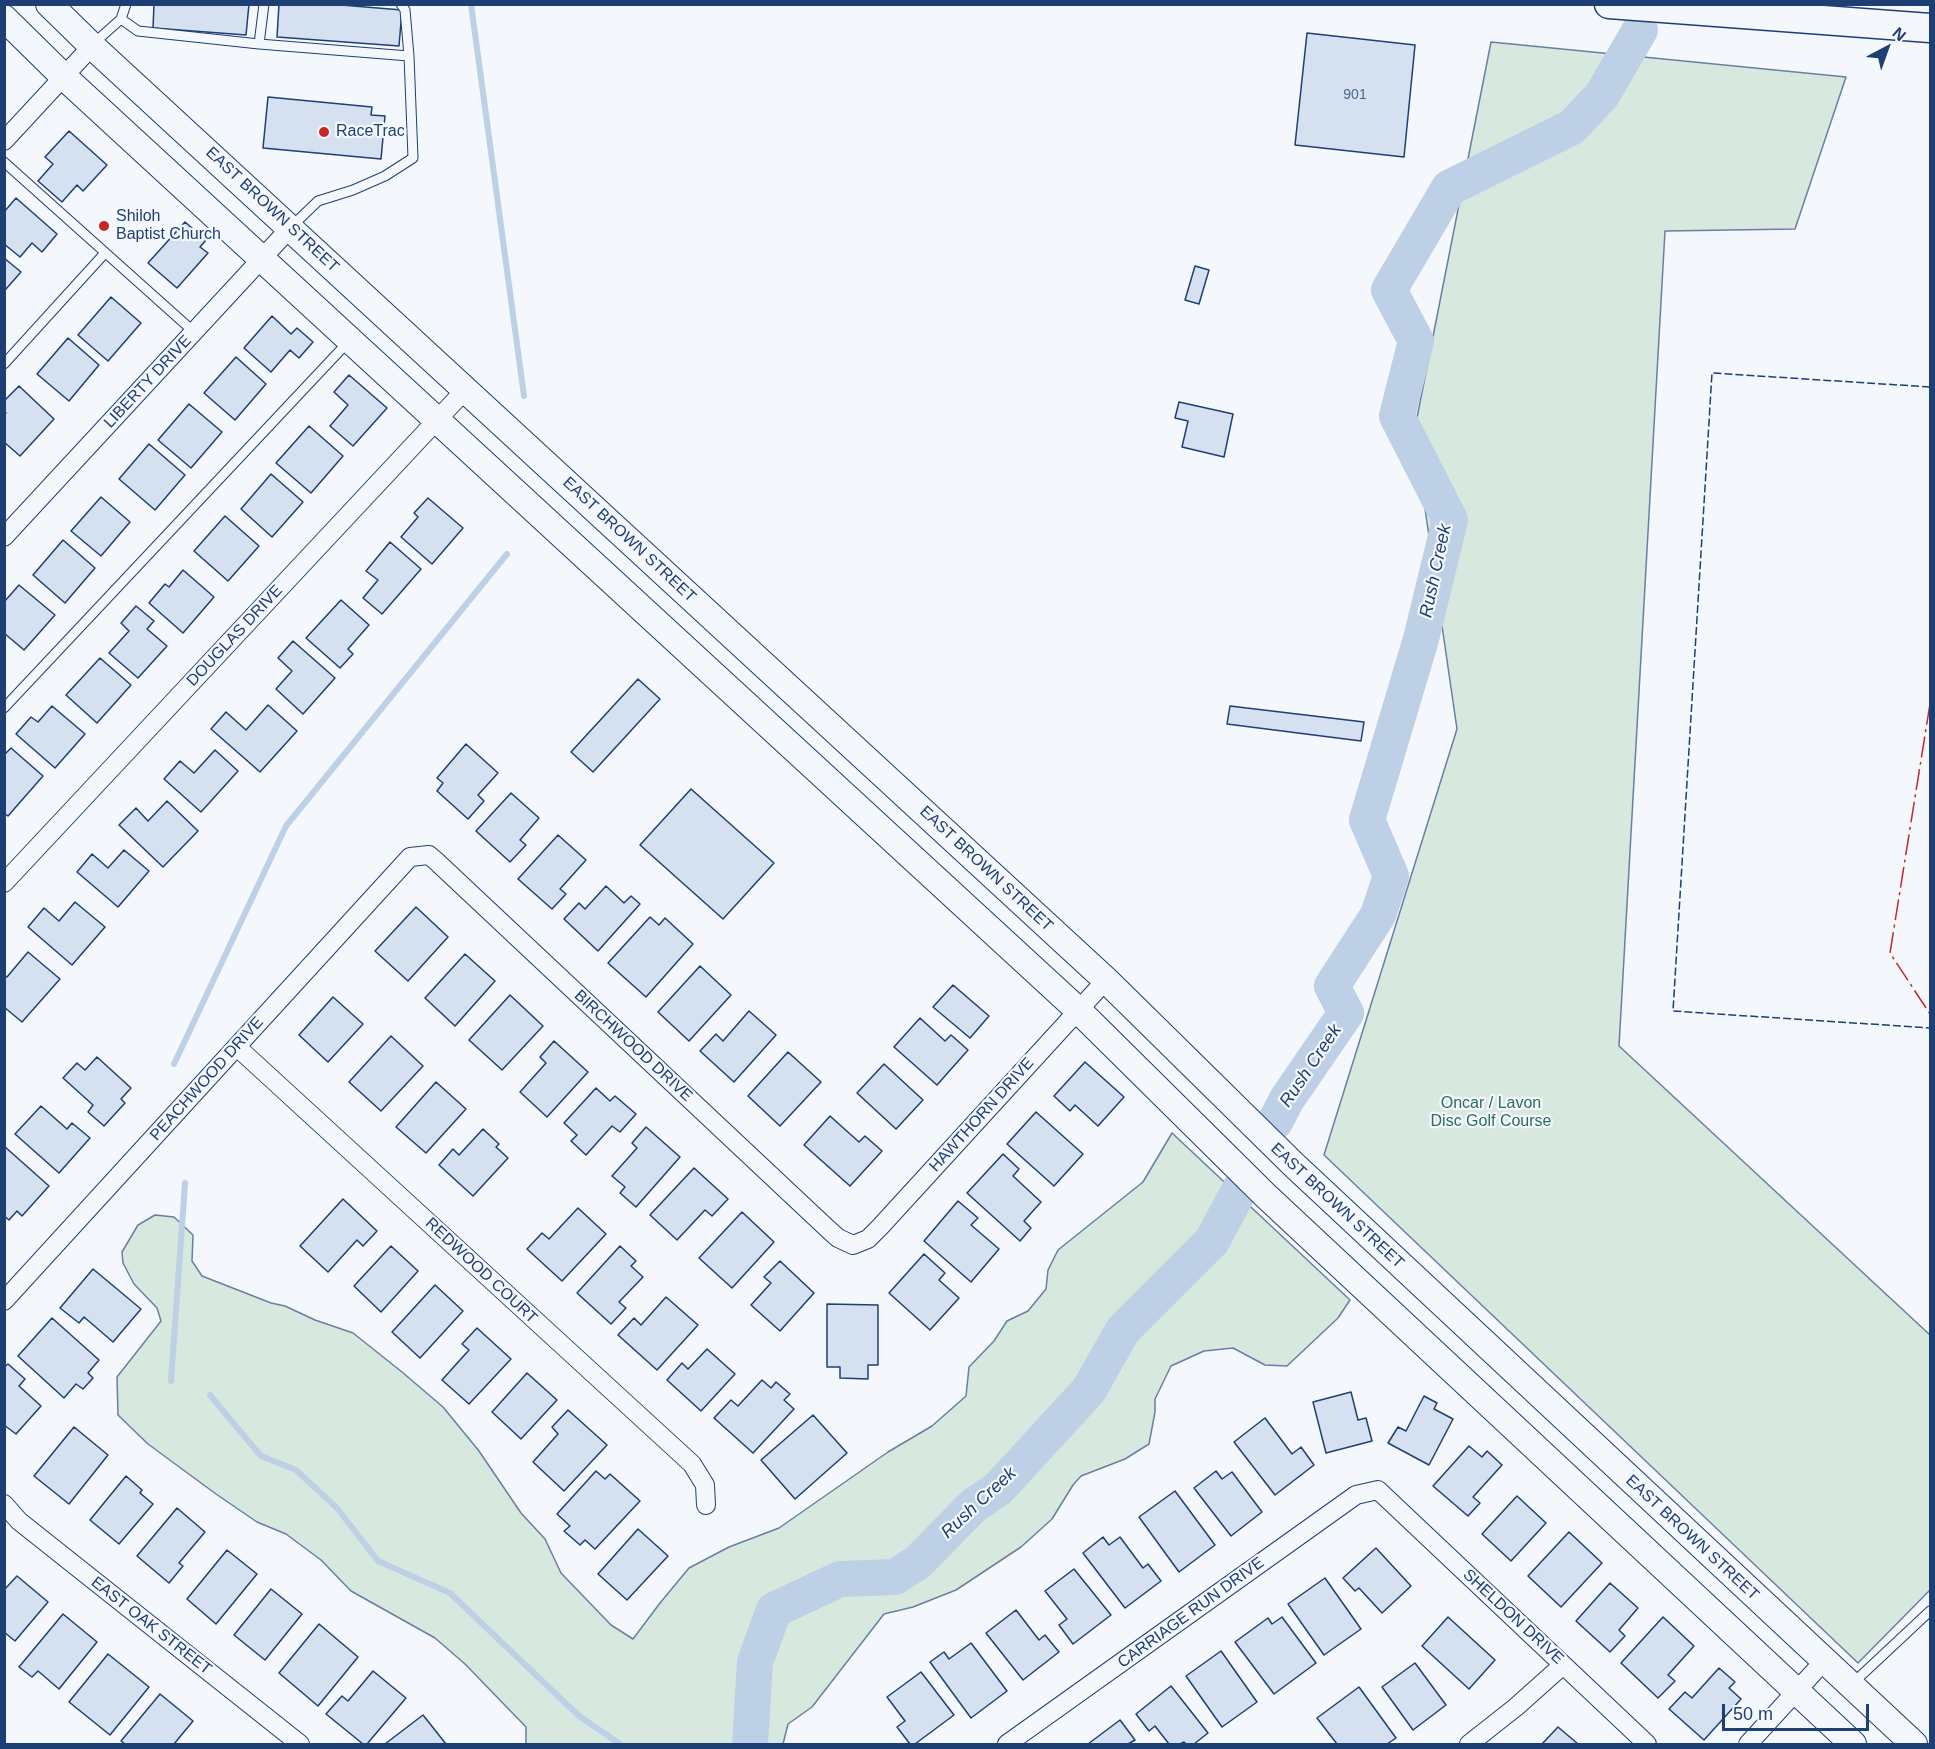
<!DOCTYPE html>
<style>
body{margin:0}
#map{position:relative;width:1935px;height:1749px;overflow:hidden;background:#f4f7fb;font-family:Helvetica,sans-serif}
canvas{display:block}
.frame{position:absolute;inset:0;border:6px solid #1d3f73;pointer-events:none}
.north{position:absolute;left:1857px;top:18px;width:60px;height:60px;-webkit-text-stroke:4px #f4f7fb;paint-order:stroke;rotate:41deg;font-size:16px;font-weight:700;line-height:24px;text-align:center;color:#1d3f73}
.north::after{content:'';display:block;margin:auto;width:21px;height:27px;background:#1d3f73;clip-path:polygon(50% 0,100% 100%,50% 72%,0 100%)}
.scale{position:absolute;left:1722px;top:1704px;width:147px;height:27px;box-sizing:border-box;border:3px solid #1d3f73;border-top:0;padding-left:8px;font-size:18px;line-height:21px;white-space:nowrap;color:#1d3f73;-webkit-text-stroke:4px #f4f7fb;paint-order:stroke}
</style>
<div id="map">
<canvas width="1935" height="1749"></canvas>
<div class="frame"></div>
<div class="north">N</div>
<div class="scale">50 m</div>
</div>
<script>
const ctx = document.querySelector('canvas').getContext('2d');
ctx.lineJoin = 'round';
function fill(path, color) { ctx.fillStyle = color; ctx.fill(path, 'evenodd'); }
function stroke(path, color, width, dash) { ctx.strokeStyle = color; ctx.lineWidth = width; ctx.lineCap = dash ? 'butt' : 'round'; ctx.setLineDash(dash || []); ctx.stroke(path); }
function label(font, color, halo, rows, align = 'center') {
  ctx.font = font + ' Helvetica,sans-serif'; ctx.lineWidth = 4.5; ctx.setLineDash([]); ctx.textBaseline = 'middle'; ctx.strokeStyle = halo; ctx.fillStyle = color; for (const [text, x, y, turn = 0] of rows) {
    ctx.save(); ctx.translate(x, y); ctx.rotate((+turn || 0) * Math.PI / 180); ctx.textAlign = isNaN(turn) ? turn : align; if (halo) ctx.strokeText(text, 0, 0); ctx.fillText(text, 0, 0); ctx.restore();
  }
}
const green = new Path2D(`
 M1491 42 1846 77 1795 229 1665 231 1619 1046 1930 1335V1590L1858 1663 1324 1155 1457 729 1414 433Z
 M1172 1133 1350 1300 1338 1318 1287 1366 1265 1365 1233 1348 1204 1351 1171 1366 1155 1399V1412L1149 1444 1125 1459 1081 1476 1073 1485 1052 1519 1021 1547 956 1590 913 1607 884 1614 812 1707 788 1724 783 1744H526V1727L465 1664 435 1638 351 1591 321 1560 286 1534 257 1522 216 1494 148 1444 118 1415 117 1377 161 1321 157 1308 134 1284 123 1263 122 1252 138 1225 155 1215 174 1217 193 1235 192 1261 202 1276 271 1303 285 1306 315 1320 353 1333 402 1372 443 1407 479 1451 521 1513 545 1539 561 1573 611 1625 633 1639 660 1603 689 1568 729 1547 779 1528 888 1452 932 1426 966 1396 969 1367 994 1341 1007 1321 1028 1311 1046 1289 1048 1270 1058 1250 1143 1182Z`);
fill(green, '#d7e8df');
stroke(green, '#687fa3', 1.5);
stroke(new Path2D(`
 M471 4 524 396
 M174 1064 286 826 507 554
 M171 1381 185 1183
 M210 1395 261 1456 296 1470 337 1508 378 1561 450 1593 579 1716 620 1744`), '#bed0e5', 6);
stroke(new Path2D(`
 M1275 1122 1287 1099 1346 1013 1332 986 1378 915 1391 876 1367 820 1421 639 1450 520 1397 416 1416 341 1389 290 1449 188 1572 127 1602 95 1640 30
 M750 1744 755 1662 774 1610 840 1579 895 1577 918 1562 974 1505 998 1489 1089 1390 1123 1330 1212 1241 1241 1187`), '#bed0e5', 36);
const building = new Path2D(`
 M154 4H249L246 35 153 28Z
 M279 4H329L402 10 399 46 277 37Z
 M1307 33 1415 45 1404 157 1295 145Z
 M268 97 372 107 371 115 385 116 381 159 263 148Z
 M69 131 107 165 83 191 77 185 62 202 38 181 53 164 45 157Z
 M16 198 57 234 42 252 32 243 20 257 4 244V212Z
 M185 222 206 240 200 247 208 253 177 288 148 263Z
 M4 258 21 272 6 289 4 288Z
 M1195 266 1209 270 1199 304 1185 300Z
 M111 297 141 323 108 361 78 335Z
 M272 316 291 334 297 328 313 342 299 358 290 350 271 372 244 348Z
 M68 338 99 365 69 401 37 374Z
 M236 357 266 384 235 420 204 393Z
 M349 375 387 408 353 446 330 426 348 405 334 392Z
 M19 386 54 419 20 456 4 442V415L6 413 4 412V401Z
 M1179 402 1233 414 1224 457 1182 447 1188 421 1175 418Z
 M189 404 222 432 191 468 158 440Z
 M309 426 343 456 311 493 276 463Z
 M149 444 185 475 155 510 119 479Z
 M271 474 303 502 272 537 241 509Z
 M101 497 130 522 101 556 71 531Z
 M428 498 463 528 432 564 401 537 418 517 414 513Z
 M225 516 259 546 228 581 194 551Z
 M63 540 95 568 65 603 33 575Z
 M390 542 421 569 382 614 363 598 378 580 366 571Z
 M183 570 214 597 183 633 149 603 165 584 169 587Z
 M19 585 55 615 24 650 4 633V602Z
 M341 600 369 625 348 649 353 654 340 668 306 638Z
 M136 606 154 621 147 629 167 646 138 678 109 653 129 631 121 623Z
 M293 641 335 678 303 714 276 689 292 671 278 658Z
 M100 658 131 685 97 723 66 695Z
 M638 679 660 699 593 772 571 752Z
 M268 705 297 731 260 772 211 729 226 712 246 730Z
 M52 706 85 734 55 768 16 734 31 717 38 722Z
 M1230 706 1364 722 1361 741 1227 724Z
 M466 744 498 773 478 795 484 801 468 819 437 791 443 783 437 778Z
 M11 748 43 776 8 816 4 813V755Z
 M215 750 238 771 201 812 164 779 180 761 194 773Z
 M691 789 774 863 723 919 640 845Z
 M511 793 539 818 520 840 526 845 510 862 476 831Z
 M167 801 198 831 163 867 119 825 136 808 148 821Z
 M558 835 586 860 560 889 566 894 552 909 518 879Z
 M124 850 149 871 118 907 77 872 92 854 108 868Z
 M606 886 624 903 631 896 640 904 598 951 564 919 579 903 585 909Z
 M75 902 105 927 72 965 28 927 44 908 59 921Z
 M416 907 448 937 408 981 375 951Z
 M650 917 659 925 665 918 693 944 646 997 608 963Z
 M28 952 60 979 22 1022 4 1007V975L7 977Z
 M465 954 495 981 455 1026 425 998Z
 M700 966 731 995 689 1041 658 1012Z
 M953 985 989 1016 970 1038 933 1007Z
 M510 995 543 1026 502 1070 469 1040Z
 M333 997 363 1024 328 1062 299 1035Z
 M749 1011 776 1035 734 1082 700 1051 716 1034 723 1041Z
 M920 1018 945 1041 951 1035 968 1050 937 1085 894 1047Z
 M391 1036 423 1066 381 1111 349 1082Z
 M554 1041 588 1072 547 1117 520 1092 546 1063 540 1057Z
 M788 1052 821 1082 780 1126 748 1096Z
 M97 1057 131 1088 121 1099 125 1103 104 1126 88 1112 93 1105 63 1078 77 1063 85 1070Z
 M1085 1062 1124 1097 1098 1126 1075 1105 1070 1111 1054 1096Z
 M884 1064 923 1100 896 1129 857 1093Z
 M436 1082 466 1109 426 1153 396 1127Z
 M596 1088 610 1101 615 1096 636 1114 620 1132 612 1126 586 1155 571 1141 577 1135 564 1123Z
 M41 1106 67 1129 72 1123 90 1138 59 1173 15 1134Z
 M1036 1112 1083 1154 1054 1186 1007 1144Z
 M830 1116 859 1142 865 1136 882 1151 850 1186 804 1145Z
 M646 1127 680 1157 636 1207 620 1193 625 1187 612 1176 637 1148 632 1143Z
 M483 1129 499 1144 496 1147 508 1158 473 1196 439 1165 453 1149 459 1155Z
 M4 1146 49 1186 22 1216 17 1211 9 1220 4 1216Z
 M1003 1154 1019 1169 1013 1176 1041 1202 1024 1221 1031 1228 1020 1241 967 1193Z
 M694 1168 728 1199 712 1216 705 1210 677 1240 650 1215Z
 M343 1199 377 1231 363 1246 357 1240 328 1272 300 1246Z
 M958 1201 978 1218 971 1225 999 1249 971 1282 924 1241Z
 M578 1208 606 1234 562 1281 527 1249 542 1233 549 1239Z
 M742 1212 774 1242 732 1288 699 1258Z
 M391 1246 418 1271 381 1312 354 1286Z
 M620 1246 636 1261 631 1266 643 1277 619 1302 626 1308 611 1324 577 1293Z
 M924 1254 945 1273 939 1280 959 1298 930 1330 889 1293Z
 M780 1261 814 1293 780 1331 751 1305 771 1283 764 1277Z
 M93 1269 141 1309 113 1342 84 1317 79 1323 60 1308Z
 M435 1285 463 1311 420 1358 392 1332Z
 M666 1297 698 1325 657 1370 618 1335 634 1318 641 1325Z
 M827 1304 878 1305V1365H868V1379L840 1378V1367H827Z
 M52 1318 99 1360 88 1373 93 1378 83 1389 76 1384 64 1398 18 1356Z
 M477 1328 511 1359 469 1404 442 1380 469 1350 462 1344Z
 M707 1349 735 1374 701 1411 667 1380 682 1363 688 1369Z
 M8 1364 25 1379 19 1386 41 1406 16 1434 4 1425V1367Z
 M527 1373 557 1400 521 1439 492 1412Z
 M762 1380 771 1388 776 1382 790 1394 784 1400 794 1409 753 1453 714 1418 731 1400 738 1406Z
 M1351 1392 1358 1420 1366 1418 1372 1441 1326 1453 1313 1402Z
 M1424 1396 1437 1403 1434 1409 1453 1419 1429 1465 1388 1443 1398 1427 1406 1431Z
 M568 1410 607 1445 564 1491 533 1462 558 1434 552 1427Z
 M813 1415 847 1453 795 1499 761 1460Z
 M1265 1418 1292 1454 1301 1447 1314 1465 1275 1495 1234 1442Z
 M74 1427 108 1455 69 1504 34 1476Z
 M1469 1446 1482 1457 1487 1451 1502 1465 1473 1497 1480 1503 1468 1516 1433 1486Z
 M596 1471 605 1479 610 1474 640 1501 595 1549 585 1540 580 1545 564 1531 570 1526 557 1514Z
 M1216 1471 1222 1479 1232 1472 1262 1512 1231 1536 1194 1488Z
 M126 1476 142 1490 140 1493 153 1504 119 1544 90 1520Z
 M1175 1491 1215 1545 1179 1572 1139 1517Z
 M1517 1496 1546 1523 1511 1561 1482 1534Z
 M177 1508 205 1532 179 1563 183 1566 169 1583 137 1556Z
 M638 1529 668 1556 627 1600 598 1574Z
 M1569 1532 1602 1563 1561 1607 1528 1576Z
 M1103 1537 1109 1545 1120 1537 1143 1568 1148 1564 1161 1581 1125 1608 1083 1553Z
 M1376 1548 1411 1586 1382 1613 1359 1588 1355 1591 1343 1578Z
 M227 1550 257 1574 216 1624 187 1599Z
 M1074 1569 1111 1615 1073 1644 1059 1625 1067 1619 1045 1591Z
 M17 1576 48 1602 15 1641 4 1632V1590Z
 M1325 1578 1361 1629 1324 1655 1288 1604Z
 M1610 1583 1638 1608 1619 1630 1625 1636 1610 1652 1576 1621Z
 M271 1589 302 1614 265 1660 234 1635Z
 M1016 1610 1039 1640 1045 1635 1059 1652 1023 1680 986 1633Z
 M63 1614 97 1642 59 1689 38 1671 32 1677 19 1667Z
 M1282 1617 1316 1663 1274 1694 1235 1642 1268 1618 1272 1624Z
 M1448 1617 1495 1660 1469 1689 1422 1646Z
 M1663 1617 1694 1646 1668 1675 1675 1681 1658 1698 1621 1663Z
 M319 1624 358 1657 318 1706 279 1673Z
 M971 1643 1007 1691 971 1718 930 1662 944 1652 949 1659Z
 M1221 1651 1257 1702 1222 1727 1186 1676Z
 M108 1654 149 1687 110 1735 69 1702Z
 M1415 1663 1446 1705 1413 1730 1382 1687Z
 M1719 1668 1735 1682 1729 1688 1741 1699 1704 1740 1669 1709 1685 1692 1692 1698Z
 M373 1671 406 1698 367 1744H363L326 1714 342 1696 348 1701Z
 M921 1672 954 1715 915 1744H910L897 1727 905 1721 887 1697Z
 M1171 1686 1208 1733 1194 1744H1186L1184 1742 1180 1744H1169L1155 1726 1149 1731 1136 1714Z
 M1359 1687 1396 1738 1387 1744H1337L1317 1718Z
 M160 1694 193 1721 174 1744H125L121 1741Z
 M423 1715 446 1744H385Z
 M1120 1720 1135 1740 1128 1744H1088Z
 M1558 1727 1578 1744H1542Z`);
fill(building, '#d5e0f0');
stroke(building, '#1d3f73', 1.5);
const lane = new Path2D(`
 M264 4 259 44 409 56 413 158 385 176 353 190 318 201 291 227
 M401 4 405 10 409 56
 M121 19 138 31 259 44
 M93 44 121 19 126 4
 M4 162 194 332
 M4 364 105 253
 M4 708 349 341
 M1852 1684 1930 1611`);
const street = new Path2D(`
 M4 141 92 46
 M4 537 291 227
 M4 883 466 389
 M237 1047 692 1464 705 1485 706 1505
 M4 1301 410 857 429 855 436 861 829 1230 838 1238 853 1245 868 1239 880 1227 1106 980
 M4 1504 19 1521 300 1744
 M1007 1744 1356 1495 1378 1490 1647 1744
 M1469 1744 1516 1707 1563 1665
 M1748 1744 1824 1661`);
const secondary = new Path2D(`
 M49 4 92 46 1106 980 1294 1165 1914 1744
 M4 18 63 76 1078 1010 1265 1195 1853 1744`);
const primary = new Path2D(`
 M1609 4 1930 28`);
stroke(lane, '#1d3f73', 11);
stroke(street, '#1d3f73', 20);
stroke(secondary, '#1d3f73', 28);
stroke(primary, '#1d3f73', 31);
stroke(lane, '#f4f7fb', 9);
stroke(street, '#f4f7fb', 18);
stroke(secondary, '#f4f7fb', 26);
stroke(primary, '#f4f7fb', 28);
stroke(new Path2D(`
 M1930 387 1712 373 1673 1011 1930 1028`), '#1d3f73', 1.5, [8, 3]);
stroke(new Path2D(`
 M1930 704 1890 953 1930 1014`), '#c62828', 1.5, [21, 4.5, 3, 4.5]);
for (const [x, y, r, color] of [
 [324,132,6,"#c62828"],
 [104,226,6,"#c62828"]
]) { const dot = new Path2D(); dot.arc(x, y, r, 0, 2 * Math.PI); ctx.fillStyle = color; ctx.fill(dot); stroke(dot, '#f4f7fb', 2); }
label('14px', '#4b6792', null, [
 ["901",1355,95]
]);
label('16px', '#1d3f73', '#f4f7fb', [
 ["RaceTrac",336,132],
 ["Shiloh",116,217],
 ["Baptist Church",116,235]
], 'left');
label('16px', '#1d3f73', '#f4f7fb', [
 ["EAST BROWN STREET",272,210,43],
 ["LIBERTY DRIVE",148,382,-47],
 ["EAST BROWN STREET",629,540,43],
 ["DOUGLAS DRIVE",235,636,-47],
 ["EAST BROWN STREET",986,869,43],
 ["BIRCHWOOD DRIVE",633,1046,43],
 ["PEACHWOOD DRIVE",207,1079,-48],
 ["HAWTHORN DRIVE",982,1115,-48],
 ["EAST BROWN STREET",1337,1206,43],
 ["REDWOOD COURT",481,1271,43],
 ["EAST BROWN STREET",1692,1538,43],
 ["CARRIAGE RUN DRIVE",1191,1613,-36],
 ["SHELDON DRIVE",1513,1617,43],
 ["EAST OAK STREET",151,1626,38]
]);
label('16px', '#2c6c60', '#f4f7fb', [
 ["Oncar / Lavon",1491,1104],
 ["Disc Golf Course",1491,1122]
]);
label('italic 18px', '#1d3f73', '#f4f7fb', [
 ["Rush Creek",1436,571,-78],
 ["Rush Creek",1311,1066,-56],
 ["Rush Creek",979,1503,-43]
]);
</script>
